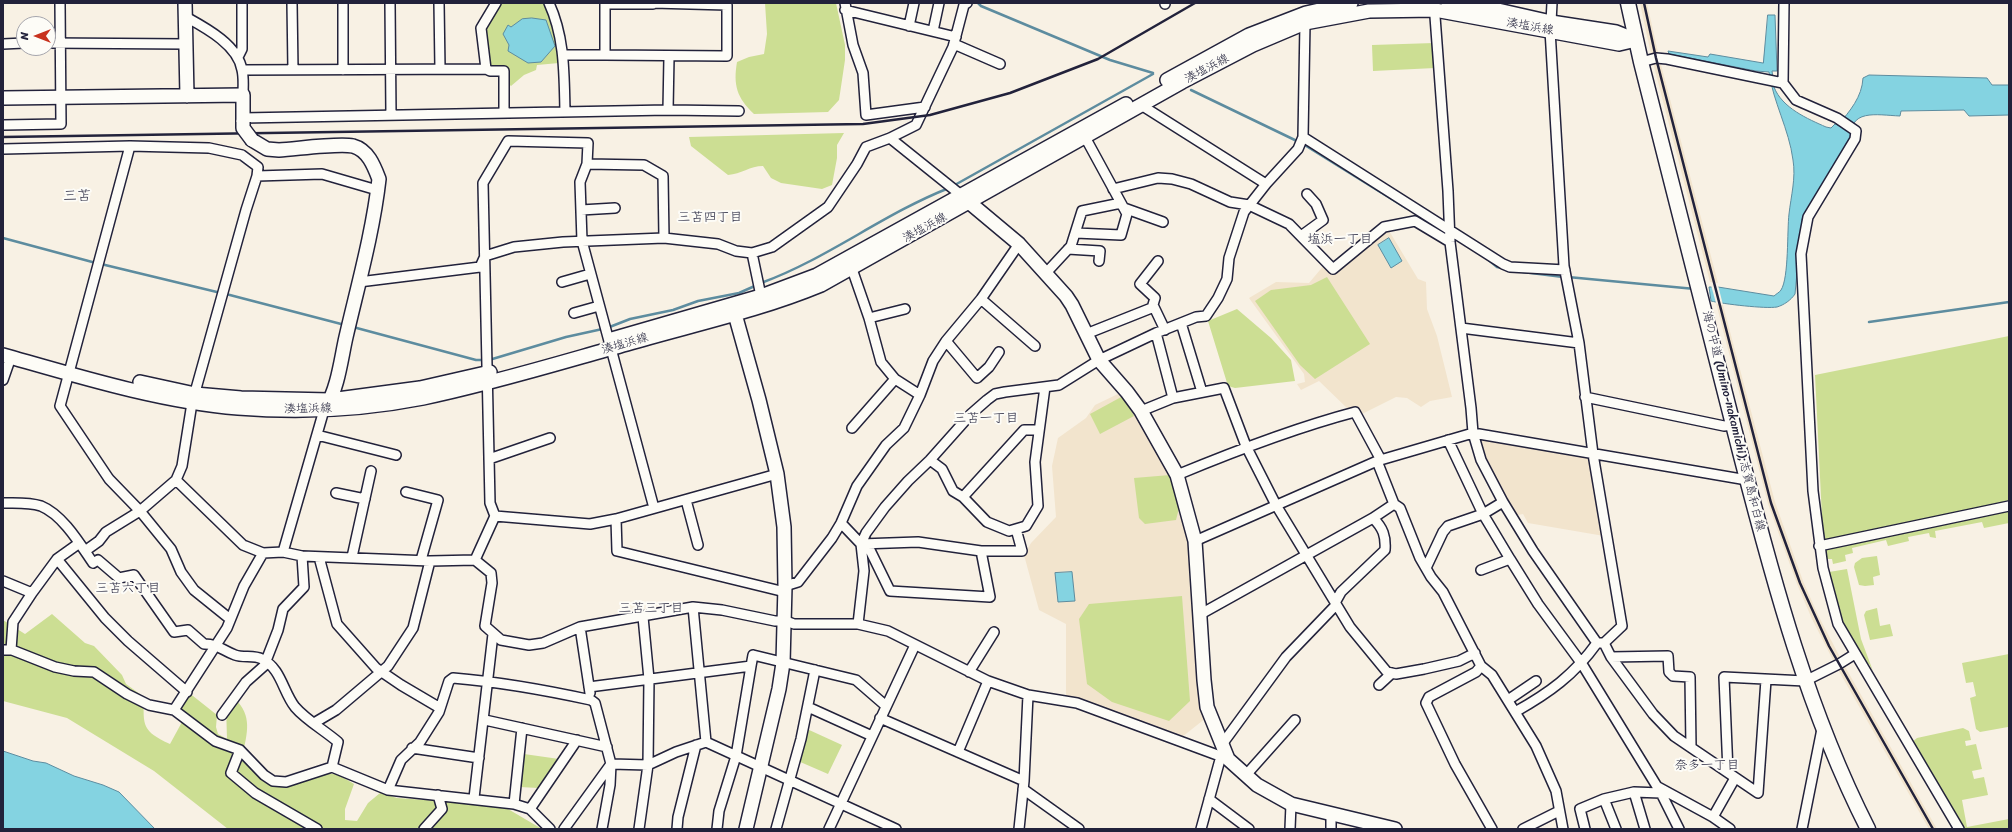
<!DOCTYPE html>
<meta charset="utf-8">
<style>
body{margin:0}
#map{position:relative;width:2012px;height:832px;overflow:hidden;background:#f8f1e4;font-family:Sriracha,sans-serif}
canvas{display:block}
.frame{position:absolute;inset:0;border:4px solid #22223b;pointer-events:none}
.north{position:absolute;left:16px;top:16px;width:40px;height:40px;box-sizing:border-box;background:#fdfcf7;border:1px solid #a5a5ac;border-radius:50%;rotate:270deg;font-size:11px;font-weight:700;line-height:16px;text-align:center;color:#22223b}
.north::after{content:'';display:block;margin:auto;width:14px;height:18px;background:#c8321e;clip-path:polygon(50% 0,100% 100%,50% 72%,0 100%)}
</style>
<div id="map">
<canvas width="2012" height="832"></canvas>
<div class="frame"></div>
<div class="north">N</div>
</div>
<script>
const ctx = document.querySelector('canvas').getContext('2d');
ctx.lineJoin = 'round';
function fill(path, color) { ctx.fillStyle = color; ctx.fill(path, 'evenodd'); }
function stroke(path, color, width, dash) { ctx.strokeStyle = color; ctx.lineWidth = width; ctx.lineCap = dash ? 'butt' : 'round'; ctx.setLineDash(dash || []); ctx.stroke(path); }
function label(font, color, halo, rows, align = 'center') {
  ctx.font = font + ' Sriracha,"Klee One",sans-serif'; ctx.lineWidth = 4; ctx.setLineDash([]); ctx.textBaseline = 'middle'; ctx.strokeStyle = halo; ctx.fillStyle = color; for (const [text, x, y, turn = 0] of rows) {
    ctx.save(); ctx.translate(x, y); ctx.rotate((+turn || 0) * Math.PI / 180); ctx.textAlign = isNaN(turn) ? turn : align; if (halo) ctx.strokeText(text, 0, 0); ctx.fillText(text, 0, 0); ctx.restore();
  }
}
fill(new Path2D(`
 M1640 3H1647L1659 57 1718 283 1710 282 1652 59Z
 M1388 229 1418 279 1426 282 1427 309 1437 336 1452 397 1430 401 1421 407 1407 398 1396 397 1360 415 1355 408 1348 409 1319 381 1301 390 1297 384 1305 382 1304 374 1249 298 1276 282 1309 283 1325 264 1332 271Z
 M1716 303 1723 305 1775 502 1803 581 1818 615 1843 663 1937 829H1929L1836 666 1812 619 1797 584 1768 504Z
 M1120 393 1124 394 1172 476 1191 545 1206 718 1182 737 1066 698V624L1039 610 1024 555 1031 543 1056 517 1052 466 1058 438 1086 418 1095 405Z
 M1476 436 1590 457 1604 536 1528 523 1523 514 1513 516 1487 465Z`), '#f2e4cd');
fill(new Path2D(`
 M500 3H545C554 22 559 41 559 63L537 65 536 70 524 75 511 86 508 83 507 69 490 67 486 40 487 28Z
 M765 3H836L845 45V60L839 100 828 112 754 114C737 98 733 85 737 62L749 57 764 54 767 34Z
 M1434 43 1435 68 1373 71 1372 45Z
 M844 133 837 145V158L832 185 822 189 781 183 771 178 763 166C750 166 741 174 728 175L691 146 689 137Z
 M1327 277 1370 344 1315 379 1300 365 1255 301 1271 290 1311 285Z
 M1237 309 1271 338 1291 360 1295 381 1235 388 1228 386 1208 321Z
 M2009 336V501L1827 540 1823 538 1815 375Z
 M1123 396 1134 416 1100 434 1090 414Z
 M1170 475 1179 508 1176 520 1145 524 1139 518 1134 478Z
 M2009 510V523L1984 528 1982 522 1935 531 1936 538 1930 537 1929 533 1908 537 1909 541 1888 546 1886 540 1852 548 1853 553 1845 555 1846 561 1833 564 1832 559H1827L1825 549Z
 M1877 556 1880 575 1873 577 1874 585 1865 586 1859 585 1854 567 1855 563 1862 558Z
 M1847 569 1861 639 1873 671 1869 664H1864L1840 622 1829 572Z
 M1182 596 1190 701 1169 721 1112 702 1087 684 1079 619 1089 604Z
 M1877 608 1880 626 1890 624 1893 636 1870 640 1864 615 1866 611Z
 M52 614 85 643 94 646 122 675 126 684 144 697C143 726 142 731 170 744L182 722 206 740 215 739 176 710 188 692 217 715 216 727 218 734 227 739 226 705 238 702C253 719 246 737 242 758L268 783C278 783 290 785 299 783 328 777 325 765 354 784L345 809V820L357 821 368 803 380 793 397 798 469 803 508 809 542 829H228L154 771 67 718 3 701V620L25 634Z
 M2009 654V725L2008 727 1980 732 1976 729 1970 698 1976 696 1973 682 1966 683 1962 663Z
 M1963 728 1969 731 1971 740 1965 741 1966 746 1976 744 1982 769 1972 771 1974 779 1984 777 1988 795 1962 800 1967 827 2009 819V829H1961L1911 743 1917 738Z
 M807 729 842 745 828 774 798 761Z
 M524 754 559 759 538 788 520 787Z`), '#ccde93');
const water = new Path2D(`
 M1768 15H1775L1777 71H1772C1773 76 1773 83 1774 87 1782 108 1808 119 1826 127L1831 128 1835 124 1838 125C1850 111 1862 97 1863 78L1869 75 1987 78 1992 85H2009V115L1969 116 1964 110 1901 111 1900 116C1876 115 1848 108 1851 141L1847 142 1830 175 1802 219 1795 294C1791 300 1784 305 1777 307 1766 309 1723 304 1711 301L1709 287H1718L1774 296C1776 294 1780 292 1781 290 1789 278 1787 230 1789 214 1791 196 1796 178 1793 160 1789 129 1773 102 1769 72L1756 71 1669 54 1668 51 1708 57 1710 54 1763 63Z
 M532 18 546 20 555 46 541 62 528 63 508 51 509 45 503 34 508 25 511 27 522 19Z
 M1389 238 1402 261 1391 268 1378 245Z
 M1072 572 1075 601 1058 602 1055 573Z
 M3 751 33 761 46 763 74 776 103 785 119 792 155 829H3Z`);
fill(water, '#84d3e1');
stroke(water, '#5d8c9f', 1);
fill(new Path2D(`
 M1711 285H1718L1723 305 1716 303Z`), '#f8f1e4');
stroke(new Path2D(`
 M978 3 981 6 1110 60 1153 73
 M1191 90 1299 142
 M1303 144 1406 208
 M953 186 1153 74
 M3 238 96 263
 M1485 257 1497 267 1502 268
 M101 264 221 293
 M1523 272 1563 277
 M1568 277 1695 289
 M761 283C827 259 883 214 949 188
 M226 294 345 325
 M1869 322 2009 302
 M353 327 476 360H484
 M489 360 566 337 607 328 630 319 673 310 698 301 739 293 757 285`), '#5d8c9f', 2.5);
const street = new Path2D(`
 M292 3 293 70
 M343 3V70
 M390 3 391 115
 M439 3 440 69
 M549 3C565 38 564 74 565 111
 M605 3V55L727 56V5L653 3
 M845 3 853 45 863 73 866 115 925 107
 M1165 3V4
 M1434 3 1448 191 1450 242 1471 408 1473 433 1481 460 1503 502 1533 551 1597 643
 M1784 3 1783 83 1796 100 1837 118 1856 131 1855 139 1808 217 1801 254 1813 491 1823 568 1838 624 1959 829
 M605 4H653
 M845 10 956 37
 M186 17C206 28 238 45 242 70 244 78 243 87 243 95
 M1551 22 1552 3
 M909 26 914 3
 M1550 30 1564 266 1579 343 1593 454 1622 626 1604 643H1597
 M933 31 939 3
 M48 43 186 44
 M3 44 24 43
 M954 44 1000 64
 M564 55H605
 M238 57 242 49V3
 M1641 62 1656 58 1667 59 1783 83
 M486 69 481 28 496 3
 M242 70 486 69 490 71H504V112
 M1141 105 1266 184
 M668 110 669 57
 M243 118 668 110 739 111
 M3 125 61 124 60 3
 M1303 137 1503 264 1510 267 1565 270
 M890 138 961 195
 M130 146 60 406 109 479 140 511 171 549 181 572 194 590 230 619
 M3 149 130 146 209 148 242 155 258 167 257 176 246 210 192 403 182 466 176 480 140 511 106 532 99 541 85 551
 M587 164 644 165 663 176 664 238
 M257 176 322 174 377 190
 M1113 189 1158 178 1172 179 1191 184 1230 202 1249 205 1289 224 1333 269 1384 227 1415 221 1450 242
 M1124 208 1163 222
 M581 210 615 208
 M1076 233 1121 235 1127 214 1121 203
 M1301 236 1323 220 1316 204 1307 194
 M1068 249 1100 251 1099 261
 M752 253 761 296
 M852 269 869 318 881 362 895 379 920 395
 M1046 273 1071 246 1082 211 1121 203 1085 137
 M359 282 480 267 485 256 514 247 563 242 664 238 718 244 736 251 752 253 772 247 828 207 857 164 866 147 890 138 916 125 953 47 964 5 967 3
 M562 282 590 274
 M981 299 1035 346
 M1152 308 1155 298 1140 284 1158 261
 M574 313 599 306
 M869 318 905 309
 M1181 323 1202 392
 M1461 328 1579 343
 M1156 333 1173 398
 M1086 334 1154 307 1165 330
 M946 341 977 378 989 367 999 352
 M3 380 11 357
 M1585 397 1724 426 1733 425
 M1141 411 1173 398 1224 388 1246 446 1276 505 1350 627 1387 672 1396 674 1424 669 1459 661 1475 653
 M852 428 895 379
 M317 435 396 455
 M1448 440 1483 514 1510 559 1481 570
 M489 459 550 438
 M930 460 942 469 953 491 963 497 987 522 1009 531 1026 526 1038 506 1035 462 1045 387
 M1377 461 1394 504 1400 508 1420 558 1431 577 1443 592 1481 666 1492 675 1536 746 1556 791 1563 829
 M1177 475C1235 451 1294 428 1355 412L1381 460
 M176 480 243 545 263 553 283 552 302 556 430 561 475 560 491 573 492 583 485 626 501 640 529 645 543 643 580 627 693 607 722 610 775 621H786L794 624H858L888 631 988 681 1028 695 1077 703 1228 759
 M406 492 438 500 421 560
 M336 493 365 499
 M963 497 1024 430H1039
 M686 500 698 545
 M3 503C15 503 29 502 41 506 63 515 80 544 93 563L98 560 119 578 134 575 174 632 188 630 204 644C218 644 222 650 235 655 243 658 254 655 262 659 281 668 283 692 295 707 306 720 324 730 338 742L332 767
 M495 516 590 524 616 519 777 474
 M1373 518 1394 504
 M616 519 617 551 785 592
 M841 523 861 544 918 542 981 551H1022L1016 529
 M1195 541 1377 461 1473 433 1747 480
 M867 544 890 591 990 597 981 551
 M1819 546 2009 506
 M283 552 324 410
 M319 557 337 624 376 668 401 685 440 708
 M352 557 371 471
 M57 559 105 618 128 641 187 692
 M1510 559 1538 604 1582 664 1661 793 1679 829
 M475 560 495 516 490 503 483 183 508 141 588 143 587 164 580 182 582 241 654 508
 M1426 568 1443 532 1448 526 1483 514 1503 502
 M3 581 32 593 57 559 78 544
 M785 586 798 582 832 538 841 523 857 486 886 445 904 428 920 395 933 361 946 341 981 299 1019 244
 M693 607 706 742
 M1199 615 1373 518C1383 528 1386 536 1385 550L1341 592 1336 601V605L1286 657 1223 743
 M858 624 864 571 861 544 866 533 885 507 908 481 930 460 971 414 987 400 995 394 1005 392 1059 385 1099 360 1156 333 1196 317 1206 316 1218 298 1227 279 1229 258 1244 212 1266 184 1298 149 1303 137 1305 23
 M580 627 590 693
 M1604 643 1611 657 1653 714 1674 736 1758 793 1766 680
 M3 650H12L55 667 74 671 94 672 127 694 149 705 174 710 215 741 240 750 264 775 273 781 286 782 332 767 388 790 514 804 530 809 550 829
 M11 650 13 622 32 593
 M1611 657 1668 656 1669 672 1673 676 1690 677 1691 747
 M1481 666 1476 672 1429 697 1426 703 1455 764 1492 829
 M969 672 994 632
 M1379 685 1392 673
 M589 687 751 666 753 655 856 680 886 706
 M1508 700 1536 681
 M808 707 872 736
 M174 710 227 628 244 586 263 553
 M1515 712C1549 693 1574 675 1597 643
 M222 715 246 682 264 666 278 630 283 609 304 587 302 556
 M880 718 1024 781
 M485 720 607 747
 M314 723 336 710 388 666 413 628 430 561
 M412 748 479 758
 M240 750 231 773 255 793 317 829
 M958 752 988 681
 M611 764 648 765 676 752 706 742 896 829
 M1728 772 1724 677 1805 681 1839 664 1855 654
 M1246 775 1295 720
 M1658 787 1713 817
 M1023 789 1079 829
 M388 790 401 760 420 742 439 712 449 681 453 678C500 682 545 690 591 700L595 703 611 764 610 785 602 829
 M1634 792 1645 829
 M474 798 493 634
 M1209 799 1249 829
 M514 804 522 728
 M530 809 577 740
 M1331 815V829
 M424 829 442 809 438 795
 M564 829 611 764
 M639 829 648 765 649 679 643 617
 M677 829 678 817 696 745
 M717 829 719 811 736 756 751 666
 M776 829 801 739 815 670
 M829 829 915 645
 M1019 829 1024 781 1028 695
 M1201 829 1221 756
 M1290 829 1291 804
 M1523 829 1559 811
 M1585 829 1580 809 1604 799
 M1616 829 1604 799 1634 792 1661 793
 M1730 829 1713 817 1735 778
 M1802 829 1822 729`);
const secondary = new Path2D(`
 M185 3 187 96
 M1448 3 1498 10 1551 22 1616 32 1636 40
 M1167 80 1249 35 1306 13 1351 3
 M3 98 243 95V122
 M252 140 267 149 279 150C297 149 337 143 353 146 368 150 374 166 379 179 373 232 358 285 346 337 341 359 338 388 326 407
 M970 203 1019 244 1066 296 1072 305 1099 360 1127 392 1141 411 1177 475 1195 541 1204 680 1207 707 1228 759 1257 785 1291 804 1395 829
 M733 307 759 400 777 474 784 527 785 586 783 663 779 689 746 829
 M612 339 761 296 817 275 1126 104
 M3 355C77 376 161 402 238 408 299 413 362 410 423 398 491 384 559 363 627 344 692 325 758 311 821 285L1182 82 1253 45 1305 23 1369 11 1435 10 1619 44 1636 40
 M140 382 195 394 241 398 330 400 420 388 490 372`);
const primary = new Path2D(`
 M1628 3 1641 62C1675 193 1707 325 1741 456 1774 584 1808 711 1868 829`);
stroke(street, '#22223b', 12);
stroke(secondary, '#22223b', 16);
stroke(primary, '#22223b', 17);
stroke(street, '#fdfcf7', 9);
stroke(secondary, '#fdfcf7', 13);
stroke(primary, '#fdfcf7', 14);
stroke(new Path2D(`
 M1644 3 1656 58 1771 503 1800 583 1829 646 1933 829
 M3 137 863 124 930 115 1010 93 1098 59 1195 3`), '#22223b', 2.5);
const secondaryBridge = new Path2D(`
 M243 122V128L252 140`);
stroke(secondaryBridge, '#22223b', 16, []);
stroke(secondaryBridge, '#fdfcf7', 13);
label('12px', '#22223b', '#fdfcf7', [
 ["湊塩浜線",1530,27,10],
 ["湊塩浜線",1207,69,-28],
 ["湊塩浜線",925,228,-29],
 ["湊塩浜線",625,344,-16],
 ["湊塩浜線",308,409,-1],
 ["海の中道 (Umino-nakamichi);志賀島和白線",1733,421,76]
]);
label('13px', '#22223b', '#fdfcf7', [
 ["三苫四丁目",710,218],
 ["塩浜一丁目",1340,240],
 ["三苫一丁目",986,419],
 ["三苫六丁目",128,589],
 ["三苫三丁目",651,609],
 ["奈多一丁目",1707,766]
]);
label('14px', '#22223b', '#fdfcf7', [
 ["三苫",77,196]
]);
</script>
